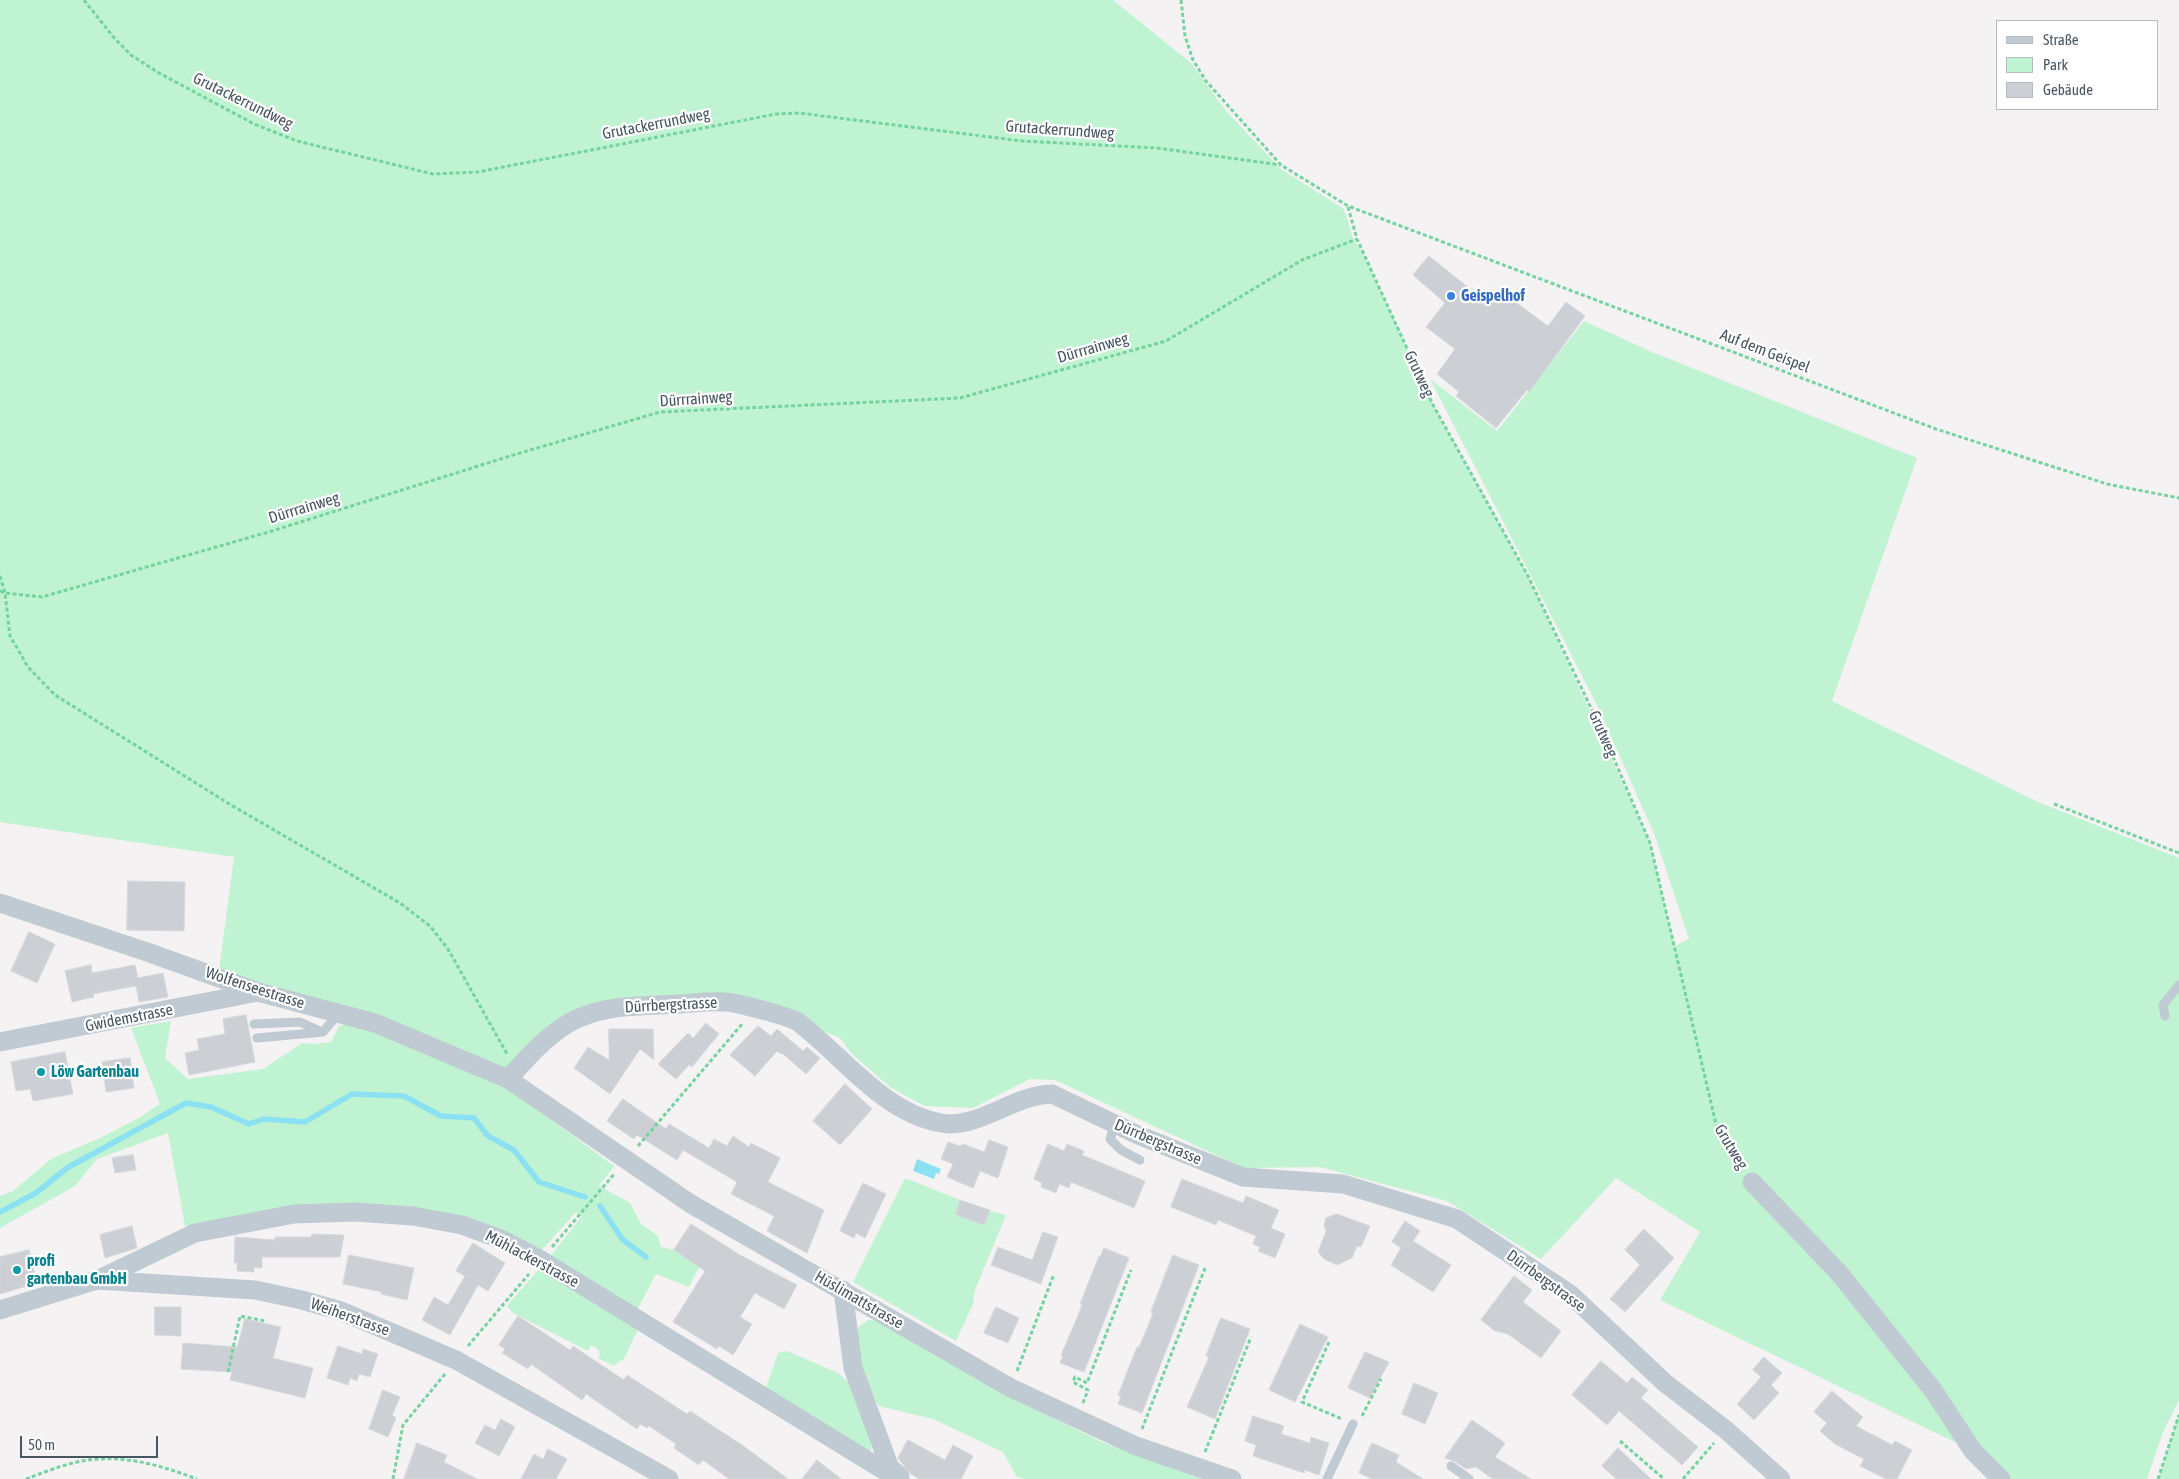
<!DOCTYPE html>
<meta charset="utf-8">
<style>
body{margin:0}
#map{position:relative;width:2179px;height:1479px;overflow:hidden;background:#f4f2f2;font-family:"Asap Condensed",sans-serif}
canvas{display:block}
.legend{position:absolute;left:1996px;top:20px;width:162px;height:90px;box-sizing:border-box;background:#fff;border:1px solid #b6bbc0;margin:0;padding:6px 9px;list-style:none;font-size:15px;color:#485661}
.legend li{display:flex;align-items:center;gap:10px;height:25px}
.legend b{width:25px;border:1px solid #b6bbc0}
.scale{position:absolute;left:20px;top:1436px;width:138px;height:22px;box-sizing:border-box;border:2px solid #485661;border-top:0;padding-left:6px;font-size:15px;line-height:18px;white-space:nowrap;color:#485661;-webkit-text-stroke:4px #fff;paint-order:stroke}
</style>
<div id="map">
<canvas width="2179" height="1479"></canvas>
<ul class="legend">
<li><b style="height:6px;background:#bfcad2"></b>Straße</li>
<li><b style="height:14px;background:#c0f3d1"></b>Park</li>
<li><b style="height:14px;background:#cccfd4"></b>Gebäude</li>
</ul>
<div class="scale">50 m</div>
</div>
<script>
const ctx = document.querySelector('canvas').getContext('2d');
ctx.lineJoin = 'round';
function fill(path, color) { ctx.fillStyle = color; ctx.fill(path, 'evenodd'); }
function stroke(path, color, width, dash) { ctx.strokeStyle = color; ctx.lineWidth = width; ctx.lineCap = dash ? 'butt' : 'round'; ctx.setLineDash(dash || []); ctx.stroke(path); }
function label(font, color, halo, rows, align = 'center') {
  ctx.font = font + ' "Asap Condensed",sans-serif'; ctx.lineWidth = 4.5; ctx.setLineDash([]); ctx.textBaseline = 'middle'; ctx.strokeStyle = halo; ctx.fillStyle = color; for (const [text, x, y, turn = 0] of rows) {
    ctx.save(); ctx.translate(x, y); ctx.rotate((+turn || 0) * Math.PI / 180); ctx.textAlign = isNaN(turn) ? turn : align; if (halo) ctx.strokeText(text, 0, 0); ctx.fillText(text, 0, 0); ctx.restore();
  }
}
fill(new Path2D(`
 M0 0H1113L1191 63 1226 111 1281 169 1344 209 1353 238 1364 255 1432 403 1528 576 1650 843 1675 946 1689 939 1655 836 1598 707 1430 379 1497 431 1584 321 1652 352 1917 458 1832 701 2038 802 2179 858V1400L2163 1432 2147 1479H2001L1973 1451 1660 1300 1700 1232 1616 1178 1541 1259 1447 1201 1320 1167 1244 1168 1055 1080 1030 1079 973 1108 924 1106 890 1087 851 1053 840 1038 796 1020 726 1002 579 1018 508 1079 218 978 234 857 0 822Z
 M171 1021 165 1058 188 1079 263 1069 302 1043 315 1044 331 1042 339 1026 349 1024 369 1025 491 1076 614 1166 599 1186 630 1203 641 1224 658 1236 661 1247 674 1250 699 1267 689 1287 656 1274 636 1312 549 1258 582 1216 576 1212 541 1251 412 1208 197 1227 185 1226 168 1133 97 1159 75 1186 0 1228V1196L13 1191 51 1159 100 1138 139 1118 160 1104 131 1028Z
 M905 1178 960 1200 956 1215 984 1225 990 1211 1006 1215 975 1290 973 1304 956 1341 853 1282Z
 M540 1268 639 1327 623 1361 621 1360 614 1366 598 1358 600 1355 598 1349 591 1345 588 1351 513 1313 507 1306Z
 M868 1320H878L1041 1412 1104 1443 1206 1479H1025L1017 1477 1003 1452 933 1419 879 1406 869 1394 854 1337 859 1327Z
 M787 1351 838 1373 851 1384 872 1441 871 1450 864 1452 765 1390 778 1353Z
 M2179 1415V1479H2158Z`), '#c0f3d1');
fill(new Path2D(`
 M917 1159 941 1169 939 1174 936 1173 934 1179 913 1171Z`), '#8be1f2');
stroke(new Path2D(`
 M600 1206 623 1240 646 1257
 M0 1212 36 1193 67 1168 186 1103 211 1107 249 1124 264 1119 305 1122 352 1094 404 1096 441 1116 474 1118 488 1136 514 1150 539 1182 585 1197`), '#8be1f2', 5.5);
const building = new Path2D(`
 M1429 256 1489 304 1499 290 1548 326 1566 302 1585 316 1529 392 1527 390 1496 428 1456 396 1459 392 1437 374 1455 349 1426 327 1445 303 1413 275Z
 M128 881 185 882 184 931 127 930Z
 M29 932 55 944 37 983 11 971Z
 M91 965 92 973 135 965 138 978 163 973 168 997 139 1002 136 986 93 994 94 997 72 1002 65 971Z
 M246 1015 255 1062 189 1075 185 1053 199 1050 197 1039 225 1034 223 1019Z
 M706 1023 719 1034 692 1067 689 1065 676 1079 658 1064 688 1033 693 1038Z
 M758 1026 771 1036 777 1029 803 1051 807 1047 820 1058 806 1074 782 1053 781 1054 777 1051 755 1076 730 1055Z
 M609 1029H653L654 1060 640 1049 610 1094 574 1068 588 1047 609 1060Z
 M65 1052 73 1094 33 1101 30 1089 16 1091 11 1062Z
 M130 1058 134 1088 106 1092 102 1062Z
 M845 1084 872 1109 840 1145 813 1121Z
 M623 1099 666 1129 669 1124 709 1148 714 1139 727 1146 733 1136 749 1147 751 1143 780 1158 768 1182 824 1210 807 1253 767 1231 774 1216 731 1194 737 1182 683 1150 677 1160 637 1135 634 1139 607 1121Z
 M989 1140 1008 1147 998 1178 980 1171 973 1188 947 1177 953 1164 941 1159 948 1142 960 1146 963 1144 984 1152Z
 M1048 1144 1064 1151 1067 1144 1084 1151 1082 1155 1145 1181 1134 1208 1071 1182 1069 1188 1059 1184 1056 1193 1041 1187 1042 1183 1034 1179Z
 M133 1155 136 1170 115 1173 112 1158Z
 M1182 1179 1243 1203 1246 1196 1279 1210 1271 1228 1285 1234 1275 1258 1258 1251 1260 1247 1253 1244 1256 1236 1218 1220 1216 1225 1171 1207Z
 M863 1183 886 1194 865 1238 856 1233 854 1238 840 1231Z
 M960 1200 990 1210 984 1225 956 1215Z
 M1337 1214 1370 1226 1361 1247 1357 1246 1352 1258 1337 1265 1324 1259 1318 1252 1326 1231 1324 1225 1326 1218Z
 M1405 1221 1420 1231 1413 1241 1451 1265 1433 1292 1391 1265 1401 1248 1392 1242Z
 M691 1224 740 1255 797 1285 784 1309 755 1293 740 1317 752 1324 733 1355 719 1346 717 1349 673 1322 705 1271 674 1250Z
 M132 1226 137 1248 105 1258 100 1235Z
 M1644 1229 1674 1258 1625 1312 1610 1299 1640 1265 1625 1250Z
 M1043 1232 1058 1237 1041 1284 991 1265 998 1247 1032 1260Z
 M312 1234 344 1235 340 1257H262V1268L254 1267V1272L237 1271V1263H234L235 1237 275 1240V1237H311Z
 M473 1243 505 1263 488 1291 478 1285 450 1335 422 1320 434 1297 448 1305 465 1276 456 1271Z
 M1104 1248 1129 1258 1084 1372 1060 1363 1063 1356 1061 1355 1077 1318 1082 1305 1080 1304 1099 1256 1100 1257Z
 M29 1250 37 1283 0 1294V1257Z
 M349 1255 414 1268 407 1300 381 1294 382 1292 343 1284Z
 M1173 1255 1199 1265 1142 1413 1118 1404 1121 1396 1118 1395 1137 1347H1139L1148 1326 1153 1313 1151 1312Z
 M1514 1276 1532 1290 1523 1302 1561 1331 1541 1358 1508 1334 1495 1331 1481 1320Z
 M155 1307H181V1336L155 1335Z
 M996 1307 1019 1318 1008 1343 984 1333Z
 M518 1316 570 1350 573 1346 624 1380 627 1375 687 1414 690 1411 742 1445 788 1479H729L703 1460 699 1465 674 1448 676 1444 649 1426 647 1428 640 1424 637 1429 586 1394 582 1400 531 1364 528 1369 502 1353 505 1349 499 1345Z
 M1221 1318 1250 1329 1215 1419 1187 1407 1209 1357 1206 1356Z
 M245 1319 281 1327 273 1358 313 1368 305 1398 230 1380 232 1372 181 1369 183 1343 237 1347Z
 M1300 1324 1328 1337 1295 1402 1269 1390Z
 M338 1346 362 1354 363 1349 378 1354 370 1377 359 1374 357 1381 350 1378 348 1385 327 1378Z
 M1365 1352 1389 1362 1370 1398 1348 1388Z
 M1764 1357 1782 1373 1771 1385 1779 1393 1754 1420 1737 1404 1761 1377 1753 1370Z
 M1601 1361 1627 1383 1632 1377 1648 1390 1641 1398 1698 1447 1682 1465 1619 1411 1607 1425 1572 1395Z
 M1414 1383 1438 1393 1425 1424 1402 1414Z
 M383 1390 400 1397 392 1415 396 1418 388 1437 369 1429Z
 M1832 1391 1863 1417 1856 1426 1892 1445 1895 1441 1912 1450 1897 1479H1886L1860 1466 1864 1459 1835 1444 1820 1431 1827 1423 1814 1412Z
 M1253 1416 1284 1426 1281 1434 1310 1443 1311 1437 1329 1443 1319 1475 1305 1470 1304 1473 1253 1456 1256 1445 1245 1441Z
 M501 1419 515 1427 499 1456 475 1443 485 1425 495 1430Z
 M1472 1420 1505 1443 1495 1457 1531 1479H1493L1476 1467 1466 1469 1454 1461 1445 1458Z
 M908 1440 945 1460 953 1445 973 1456 961 1479H919L911 1474 898 1458Z
 M417 1443 447 1455 444 1462 477 1479H404Z
 M1372 1443 1399 1455 1396 1462 1423 1479H1372L1359 1473Z
 M1618 1448 1651 1479H1616L1602 1466Z
 M548 1449 567 1459 556 1479H521L534 1454 543 1459Z
 M817 1460 841 1479H802Z`);
fill(building, '#cccfd4');
stroke(building, '#d6d8de', 1);
stroke(new Path2D(`
 M84 0 115 39 131 55 159 73 254 124 297 141 433 174 478 172 776 114 799 113 1022 141 1157 148 1281 165
 M1181 0 1185 36 1193 60 1206 81 1281 165 1348 206 1936 429 2107 484 2179 498
 M1348 207 1357 239 1432 403 1528 576 1602 731 1650 843 1716 1124 1744 1168
 M0 576 5 593 10 636 28 667 55 695 231 805 400 903 430 926 448 949 507 1054
 M0 591 5 593 42 597 272 531 510 456 660 412 960 398 1166 341 1302 260 1357 239
 M2054 804 2179 853
 M638 1146 743 1023
 M552 1247 615 1173
 M1329 1342 1302 1402 1342 1419
 M468 1346 529 1274
 M1017 1371 1054 1274
 M228 1372 240 1316 266 1321
 M1083 1403 1088 1390 1073 1382 1075 1377 1087 1383 1131 1270
 M1362 1416 1381 1379
 M1142 1429 1205 1268
 M1620 1441 1664 1479
 M1205 1452 1251 1337
 M26 1479C42 1473 60 1466 77 1462 119 1453 157 1464 197 1479
 M393 1479 403 1425 445 1374
 M1683 1479 1714 1443
 M2158 1479 2179 1415`), '#75d3a1', 3, [4, 2.5]);
stroke(new Path2D(`
 M2165 1016 2163 1005 2179 985
 M254 1024 300 1022 320 1031
 M257 1038 323 1032 338 1014
 M1115 1124 1110 1139 1121 1150 1140 1160
 M1451 1466 1469 1479
 M1327 1479 1353 1424`), '#bfcad2', 9);
stroke(new Path2D(`
 M0 903 150 953 258 992 375 1023 508 1079 691 1204 1011 1388 1136 1446 1232 1479
 M0 1042 258 992
 M508 1079C529 1056 551 1030 579 1018 611 1004 646 1006 680 1004 695 1003 710 1001 725 1002 735 1002 791 1017 798 1022 843 1056 882 1112 941 1123 977 1130 1013 1095 1052 1094L1138 1135 1243 1177 1343 1184 1457 1219 1570 1294 1665 1383 1726 1430 1781 1479
 M1752 1182 1839 1273 1933 1390 1973 1451 2001 1479
 M97 1280 195 1233 294 1214 355 1212 413 1216 462 1225 503 1240 541 1260 898 1479
 M843 1290 853 1368 890 1468 900 1476
 M0 1310 97 1280 255 1290 302 1300 341 1311 456 1360 669 1479`), '#bfcad2', 19);
for (const [x, y, r, color] of [
 [1451,296,5,"#3f7fe0"],
 [41,1072,5,"#0f9aa8"],
 [17,1270,5,"#0f9aa8"]
]) { const dot = new Path2D(); dot.arc(x, y, r, 0, 2 * Math.PI); ctx.fillStyle = color; ctx.fill(dot); stroke(dot, '#fff', 2); }
label('16px', '#485661', '#fff', [
 ["Grutackerrundweg",243,101,26],
 ["Grutackerrundweg",656,124,-11],
 ["Grutackerrundweg",1060,130,4],
 ["Dürrrainweg",1093,348,-16],
 ["Auf dem Geispel",1765,351,21],
 ["Grutweg",1419,374,65],
 ["Dürrrainweg",696,399,-4],
 ["Dürrrainweg",304,508,-17],
 ["Grutweg",1603,734,66],
 ["Wolfenseestrasse",255,988,18],
 ["Dürrbergstrasse",671,1005,-3],
 ["Gwidemstrasse",129,1018,-11],
 ["Dürrbergstrasse",1158,1142,23],
 ["Grutweg",1731,1147,59],
 ["Mühlackerstrasse",532,1259,28],
 ["Dürrbergstrasse",1546,1281,36],
 ["Hüslimattstrasse",859,1300,30],
 ["Weiherstrasse",350,1317,20]
]);
label('bold 16px', '#366cbe', '#fff', [
 ["Geispelhof",1461,296]
], 'left');
label('bold 16px', '#0d838f', '#fff', [
 ["Löw Gartenbau",51,1072],
 ["profi",27,1261],
 ["gartenbau GmbH",27,1279]
], 'left');
</script>
